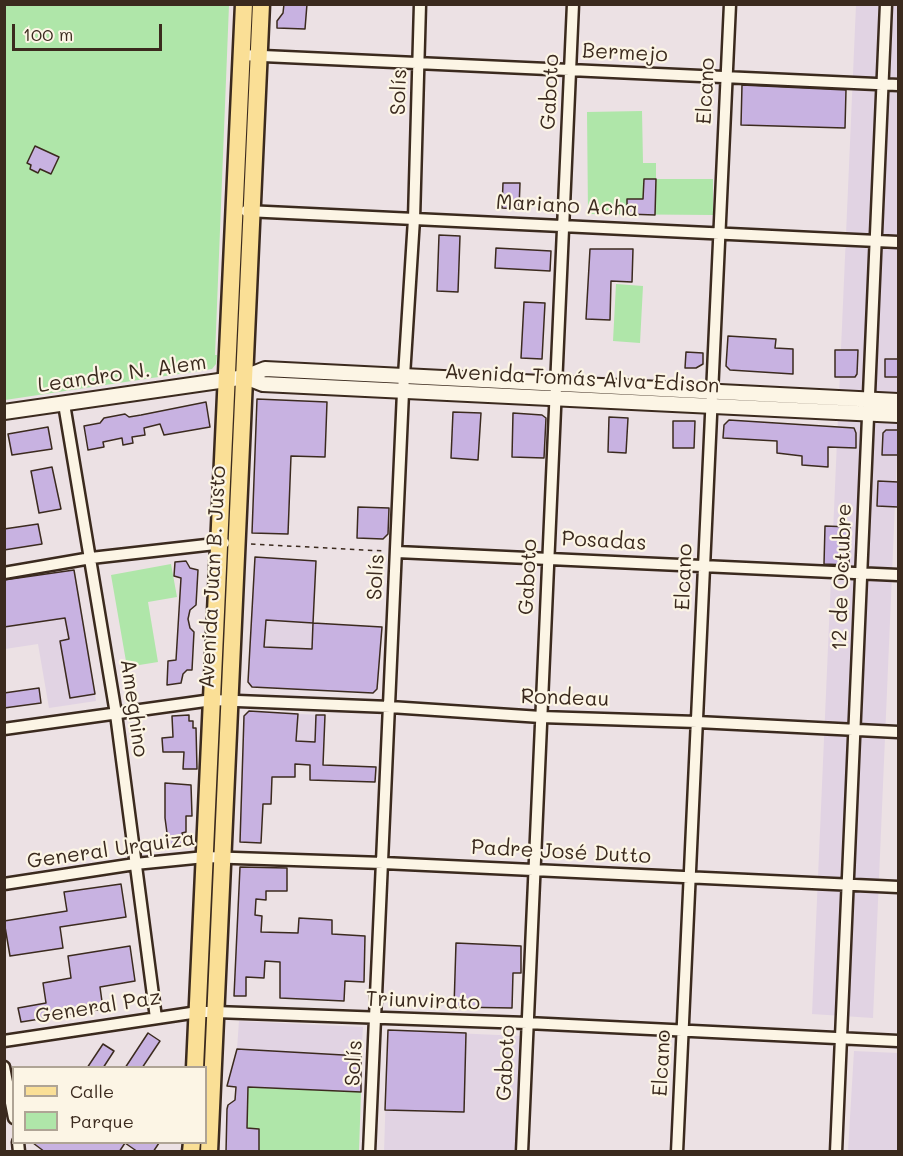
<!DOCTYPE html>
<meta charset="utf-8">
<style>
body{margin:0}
#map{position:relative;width:903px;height:1156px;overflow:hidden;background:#ece1e4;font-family:Mali,sans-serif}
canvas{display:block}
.frame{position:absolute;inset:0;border:6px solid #3b2a1e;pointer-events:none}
.legend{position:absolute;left:12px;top:1066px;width:195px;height:78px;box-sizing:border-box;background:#fcf5e5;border:2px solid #afa495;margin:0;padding:8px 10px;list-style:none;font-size:18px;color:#3b2a1e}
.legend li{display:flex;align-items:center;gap:12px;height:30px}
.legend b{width:30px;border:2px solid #afa495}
.scale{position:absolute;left:12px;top:24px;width:150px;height:27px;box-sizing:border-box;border:3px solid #3b2a1e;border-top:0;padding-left:8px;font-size:18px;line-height:21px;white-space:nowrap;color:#3b2a1e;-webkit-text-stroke:4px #fcf5e5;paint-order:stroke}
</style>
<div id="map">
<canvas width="903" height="1156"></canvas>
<div class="frame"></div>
<ul class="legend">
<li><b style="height:8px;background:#fadf96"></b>Calle</li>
<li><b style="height:16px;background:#afe6a9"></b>Parque</li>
</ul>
<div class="scale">100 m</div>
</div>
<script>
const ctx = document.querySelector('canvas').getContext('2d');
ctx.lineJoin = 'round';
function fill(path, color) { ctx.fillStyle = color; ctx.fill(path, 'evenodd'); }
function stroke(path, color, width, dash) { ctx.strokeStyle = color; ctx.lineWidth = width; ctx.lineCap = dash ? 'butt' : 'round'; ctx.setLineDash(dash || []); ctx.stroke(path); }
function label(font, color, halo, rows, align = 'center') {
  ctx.font = font + ' Mali,sans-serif'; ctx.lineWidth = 4.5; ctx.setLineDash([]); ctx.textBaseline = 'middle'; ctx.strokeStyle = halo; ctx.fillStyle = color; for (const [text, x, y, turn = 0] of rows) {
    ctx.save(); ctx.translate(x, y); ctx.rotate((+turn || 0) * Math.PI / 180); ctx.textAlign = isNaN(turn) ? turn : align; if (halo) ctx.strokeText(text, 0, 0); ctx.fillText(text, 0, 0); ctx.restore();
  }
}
fill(new Path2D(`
 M856 5H898V434L873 1018 812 1014Z
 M74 570 96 701 49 708 38 644 5 649V580Z
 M266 620 313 623 310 689 262 688Z
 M298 714 325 715 323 765 295 764Z
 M239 1021 363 1027 361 1056 237 1049Z
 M388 1030 520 1036 516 1151 384 1152Z
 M854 1051 898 1053V1151H848Z`), '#e1d3e3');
fill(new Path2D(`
 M5 5H229L215 355H217L216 364 212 369 5 400Z
 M642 111 643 163H656V179H713V215L588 214 587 112Z
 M616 284 643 286 640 343 613 341Z
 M171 564 177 597 148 602 158 662 127 667 111 575Z
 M236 1087 361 1092 359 1151H259V1129L247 1128V1110L227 1109 228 1105 235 1100Z`), '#afe6a9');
const building = new Path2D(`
 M284 4H307L305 29 277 28V21L283 13Z
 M742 85 846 90 845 128 741 125Z
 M35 146 59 157 51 174 40 169 38 173 30 169 31 165 27 163Z
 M644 179H656L655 215 627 214V199H643Z
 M503 183H520L519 209 502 208Z
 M439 235 460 236 458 292 437 291Z
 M496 248 551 251 550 271 495 268Z
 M590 249H633L632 282 611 281 610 320 586 319Z
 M524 302 545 303 542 359 521 358Z
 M728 336 776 339 775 348 793 349V374L730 370 726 366Z
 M835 350H858L857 374 855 377H835Z
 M686 352 703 353V364L696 368H685Z
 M885 359H898V377H885Z
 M257 399 327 402 325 457 291 456 288 534 252 533Z
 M206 402 210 427 164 435 160 424 144 428 145 435 132 437 133 443 123 445 122 438 103 442 104 447 88 450 84 426 100 423 104 418 125 414 129 417 141 415Z
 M453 412 481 413 478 460 451 458Z
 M513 413 542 415 546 418 544 458 512 457Z
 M609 417 628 418 626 453 608 452Z
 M729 420 854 428 856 433V448L828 447V467L802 465V456L777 453V441L723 438 724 425Z
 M673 421H695L694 448H673Z
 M48 427 52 449 12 455 8 434Z
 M886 430H898V455H882L883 433Z
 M52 467 61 509 39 513 31 471Z
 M878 481 898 482V507L877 506Z
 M358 507 389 508 388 534 383 539 357 538Z
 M38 524 42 544 4 550V529Z
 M825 526 850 527 849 565 824 564Z
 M255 557 316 561 313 623 382 627 377 689 373 693 252 687 248 682ZM266 620 313 623 312 649 264 647Z
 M186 561 190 568 198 570 196 605 190 610 188 619 190 628 194 632 192 670H187L183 674 181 683 167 685 168 661 176 660 181 578 174 576 175 562Z
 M74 570 95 694 70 698 60 641 69 639 65 618 4 627V580Z
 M39 688 41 703 4 708V693Z
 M249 711 298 714 296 741 315 742 316 715H325L323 765 376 767 375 782 310 780V765L295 764V777H272L271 804H263L261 843 240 842 244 716Z
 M189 715V721H193V728H196L197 769H183L184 752H163L162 738 173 737 172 716Z
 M165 783 191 785 192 816H186V832L182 833 185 845 169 848 165 818Z
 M240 867 287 868V891H266V900L256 899 255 915 262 916 261 932 298 933 299 918 332 920V934L365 936 364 982 345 981 344 1001 280 998V962L265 961 264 978 246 977V996H234Z
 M121 884 126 917 60 927 63 948 10 956 4 921 67 911 64 892Z
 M456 943 521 946V973H513L512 1008 454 1007Z
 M130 946 135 981 100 987 103 1009 21 1022 18 1008 46 1003 43 983 71 978 68 956Z
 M388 1030 466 1033 464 1112 385 1110Z
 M148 1033 160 1041 142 1068H125Z
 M103 1044 114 1051 103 1068H87Z
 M237 1049 361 1056V1092L248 1087 247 1128 259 1129V1152H226L227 1109 228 1105 235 1100 236 1087 227 1086Z
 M33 1143H159L153 1152H138L125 1143 119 1152H45Z`);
fill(building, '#c8b2e1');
stroke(building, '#3b2a1e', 1.5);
const street = new Path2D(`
 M241 55 898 85
 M246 211 898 242
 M64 404 116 714 156 1018
 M397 552 898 575
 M4 573 91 558 224 543
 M4 729 212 700 390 707 541 717 697 722 898 732
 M4 884 135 864 205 857 383 863 898 887
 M4 1041 198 1012H215L527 1023 898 1041
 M4 1067 14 1118
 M18 1142 19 1152
 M369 1152 403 392 414 219 420 4
 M522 1152 573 4
 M677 1152 730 4
 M836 1152 886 4`);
const secondary = new Path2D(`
 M245 377 263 384 898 415
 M4 412 226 380 245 377 265 369 898 401`);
const primary = new Path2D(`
 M195 1068 244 4
 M191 1152 192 1142
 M209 1152 261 4`);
stroke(street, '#3b2a1e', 15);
stroke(secondary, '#3b2a1e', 18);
stroke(primary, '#3b2a1e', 21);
stroke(new Path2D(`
 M251 544 384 551`), '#3b2a1e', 1.5, [4.5, 4.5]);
stroke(street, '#fcf5e5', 10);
stroke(secondary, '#fcf5e5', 14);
stroke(primary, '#fadf96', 16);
label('21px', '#3b2a1e', '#fcf5e5', [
 ["Bermejo",625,53,3],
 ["Elcano",706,91,-87],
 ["Solís",399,92,-88],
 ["Gaboto",550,92,-87],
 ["Mariano Acha",567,206,3],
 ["Leandro N. Alem",122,374,-8],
 ["Avenida Tomás Alva Edison",582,379,3],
 ["Posadas",604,541,3],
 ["Avenida Juan B. Justo",213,577,-87],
 ["Solís",376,577,-87],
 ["Gaboto",528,577,-87],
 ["Elcano",684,577,-88],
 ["12 de Octubre",842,577,-88],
 ["Rondeau",565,698,2],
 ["Ameghino",134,708,82],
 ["General Urquiza",111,850,-8],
 ["Padre José Dutto",561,852,3],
 ["Triunvirato",423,1001,2],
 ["General Paz",98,1007,-9],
 ["Solís",354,1063,-87],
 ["Gaboto",506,1063,-87],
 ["Elcano",662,1063,-87]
]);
</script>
